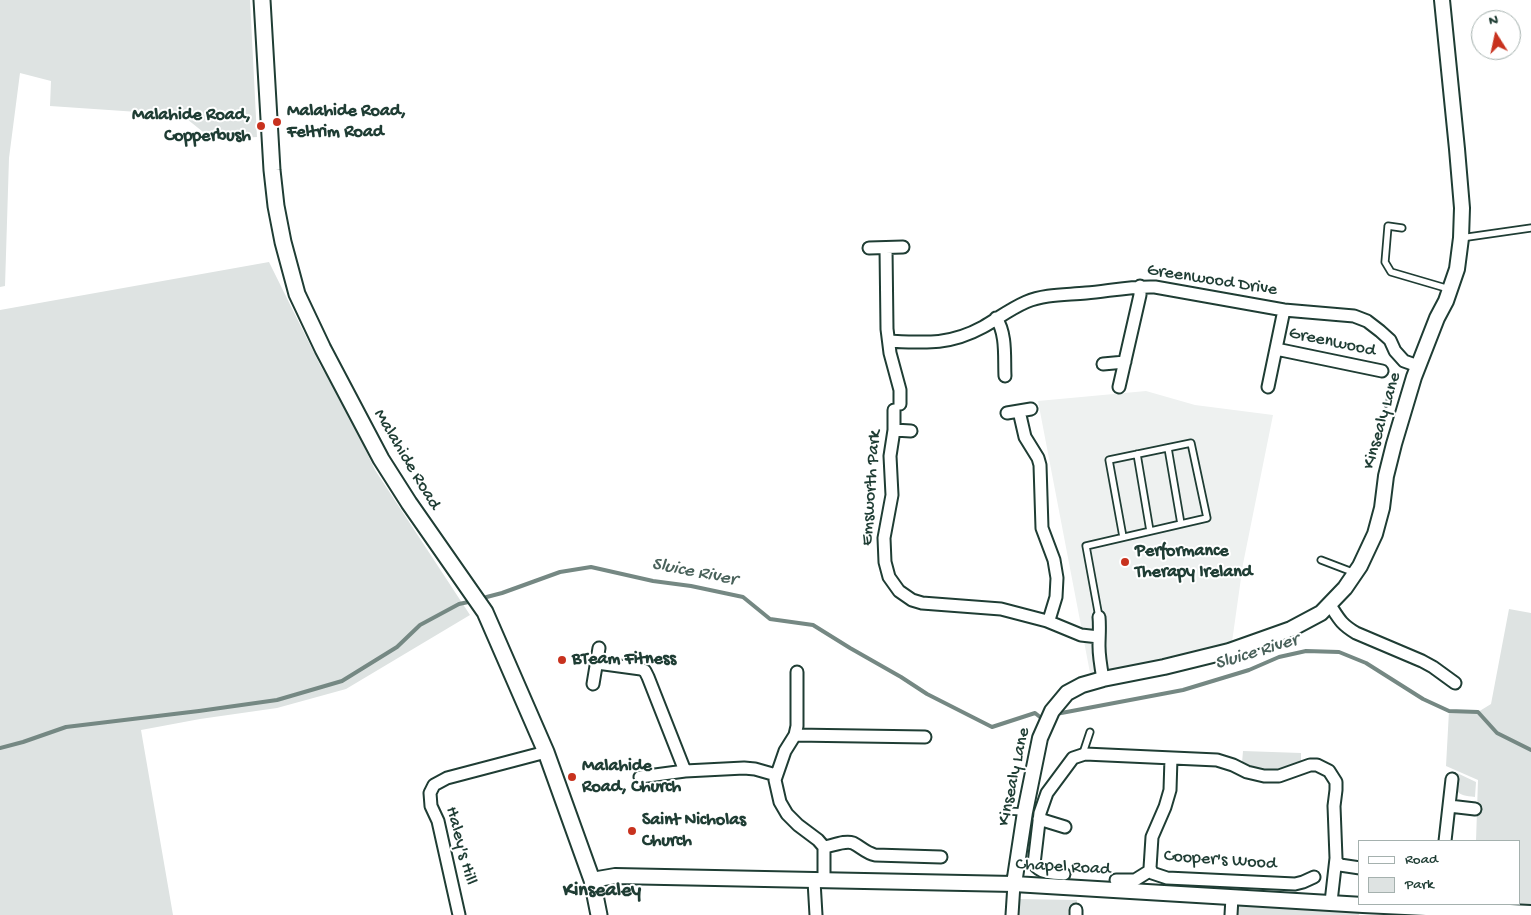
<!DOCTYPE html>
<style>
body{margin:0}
#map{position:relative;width:1531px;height:915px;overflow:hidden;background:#fff;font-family:"Gochi Hand",sans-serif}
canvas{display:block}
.legend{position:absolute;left:1358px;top:840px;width:162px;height:65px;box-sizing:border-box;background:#fff;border:1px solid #a5b1ae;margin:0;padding:6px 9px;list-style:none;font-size:15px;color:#1f3d34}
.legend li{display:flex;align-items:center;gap:10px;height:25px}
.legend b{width:25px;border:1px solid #a5b1ae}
.north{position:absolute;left:1471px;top:10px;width:50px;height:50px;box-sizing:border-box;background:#fff;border:1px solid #a5b1ae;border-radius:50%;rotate:350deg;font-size:14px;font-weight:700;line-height:20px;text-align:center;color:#1f3d34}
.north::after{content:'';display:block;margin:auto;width:18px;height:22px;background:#c8321e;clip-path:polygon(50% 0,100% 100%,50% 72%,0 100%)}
</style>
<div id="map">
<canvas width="1531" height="915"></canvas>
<ul class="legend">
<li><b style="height:6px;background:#fff"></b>Road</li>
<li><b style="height:14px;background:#dee3e2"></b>Park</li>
</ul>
<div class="north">N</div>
</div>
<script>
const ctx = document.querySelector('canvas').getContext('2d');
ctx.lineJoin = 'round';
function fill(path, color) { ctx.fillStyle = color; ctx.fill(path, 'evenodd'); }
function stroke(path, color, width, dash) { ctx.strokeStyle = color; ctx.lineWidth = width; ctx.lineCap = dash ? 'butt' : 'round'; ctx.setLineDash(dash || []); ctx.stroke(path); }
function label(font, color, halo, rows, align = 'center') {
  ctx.font = font + ' "Gochi Hand",sans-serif'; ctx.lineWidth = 4; ctx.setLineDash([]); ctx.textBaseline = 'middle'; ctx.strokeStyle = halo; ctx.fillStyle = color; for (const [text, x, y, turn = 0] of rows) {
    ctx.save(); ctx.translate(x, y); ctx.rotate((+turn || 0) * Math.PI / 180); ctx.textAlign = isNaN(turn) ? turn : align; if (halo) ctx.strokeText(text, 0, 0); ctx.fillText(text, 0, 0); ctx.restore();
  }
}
fill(new Path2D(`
 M1146 391 1195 405 1273 415 1243 564 1231 649 1091 678 1038 401Z`), '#eef1f0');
fill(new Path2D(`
 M0 0H250L257 137 213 140 182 115 50 106 51 81 20 73 9 158 5 286 0 287Z
 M269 262 320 365 346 409 375 470 470 615 346 689 277 708 200 719 141 730 173 915H0V310Z
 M1509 609 1531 613V904H1520V841H1476L1478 780 1446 766 1449 711 1478 712 1491 704Z
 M1243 751 1301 753V764L1285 771H1258L1242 763Z
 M1457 773 1476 782 1475 797C1456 795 1454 793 1457 773Z
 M1016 899 1077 900V906H1069L1068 915H1015Z
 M1237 903 1359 908V915H1236Z`), '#dee3e2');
stroke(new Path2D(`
 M1386 406 1391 386
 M479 599 502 593 560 572 591 567 653 581 691 586 743 597 770 619 813 625 850 648 901 677 927 694 992 727 1035 713 1040 717
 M1056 714 1183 690 1249 670 1279 657 1306 651 1339 652 1366 663 1423 699 1449 711 1478 712 1497 733 1531 750
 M0 748 23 742 66 727 199 711 277 700 342 681 397 647 420 625 459 604 473 601`), '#758883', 4);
const service = new Path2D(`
 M1402 228 1388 226 1385 262 1391 272 1449 289
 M1461 238 1531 228
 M1168 448 1181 524
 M1137 454 1150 531
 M1321 560 1355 573
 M1099 617 1086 546 1207 518 1191 443 1109 460 1123 537
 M1083 753 1090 732
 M1006 811 1025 812`);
const minor = new Path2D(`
 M869 248 903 247
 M886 248 887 329 890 353 900 390V404
 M996 318C1007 334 1004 358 1005 376
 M890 341C926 343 950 345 983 327 997 319 1010 309 1026 302 1045 294 1066 295 1086 293 1109 291 1131 286 1155 287L1284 310 1354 316 1367 321 1380 331 1390 340 1395 351 1404 361 1418 366
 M1276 349 1382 371
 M1103 364 1125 362
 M1119 387 1140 295V286
 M1268 387 1284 310
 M894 410V430L890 456 892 495 884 538 885 562 889 577 899 591 912 600 922 603 1001 609 1047 621 1081 635 1099 637
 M1019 411 1025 437 1038 458 1040 465 1042 528 1054 560 1057 578 1056 597 1049 620 1047 621
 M1007 413 1031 409
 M894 430 911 431
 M1330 605C1339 619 1341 624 1356 633L1422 661 1433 667 1455 683
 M1099 617C1100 627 1099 636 1099 646 1099 657 1101 668 1103 679
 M597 663 641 669 645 671 648 677 685 771
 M797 672V726L795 735 785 751 775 780 780 802 787 814 798 825 818 840 824 847V881
 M593 684 599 648
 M795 735 925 737
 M1171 758 1170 790 1165 807 1152 837 1150 868 1152 873 1167 878 1295 884 1303 882 1314 877
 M640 777 685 771 744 768 755 769 776 775
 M1449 806 1475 809
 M1039 819 1065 827
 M1445 841 1452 779
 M824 847C832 846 845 840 853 843 861 847 866 853 875 855L941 857
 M1336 861 1340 865 1360 868
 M1064 874C1053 873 1041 874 1034 864L1040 813 1047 793 1073 758 1085 754 1217 760 1233 765 1247 772 1264 776H1279L1310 765H1317L1329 771 1336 782V790L1334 806 1336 858 1331 902
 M1116 880H1135L1151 870
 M814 881 816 915
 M459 915 438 821 431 806 430 793 434 785 447 778 546 752
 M1012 915 1014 884
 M1076 915V910
 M1231 915 1232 897`);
const tertiary = new Path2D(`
 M592 880 615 876 1014 884 1363 905 1531 913
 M1014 884 1025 812 1040 738 1052 711 1067 693 1082 685 1103 679 1164 667 1229 651 1291 629 1321 613 1345 588 1360 566 1375 534 1382 508 1386 476 1394 444 1414 377 1437 318 1446 301 1457 269 1461 238 1462 208 1457 149 1442 0`);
const secondary = new Path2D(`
 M262 0 272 170 276 206 283 242 297 294 323 349 381 459 409 503 485 612 546 752 592 880 599 915`);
stroke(service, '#1f3d34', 9);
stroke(minor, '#1f3d34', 15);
stroke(tertiary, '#1f3d34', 18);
stroke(secondary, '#1f3d34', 19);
stroke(service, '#fff', 5.5);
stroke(minor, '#fff', 11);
stroke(tertiary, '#fff', 14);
stroke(secondary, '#fff', 15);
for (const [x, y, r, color] of [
 [277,122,5,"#c8321e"],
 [261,126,5,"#c8321e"],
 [1125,562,5,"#c8321e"],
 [562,660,5,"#c8321e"],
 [572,777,5,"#c8321e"],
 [632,831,5,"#c8321e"]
]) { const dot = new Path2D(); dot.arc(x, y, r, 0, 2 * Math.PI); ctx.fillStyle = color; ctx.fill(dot); stroke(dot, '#fff', 2); }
label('bold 18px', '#1f3d34', '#fff', [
 ["Malahide Road,",287,112],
 ["Feltrim Road",287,133],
 ["Malahide Road,",251,116,"right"],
 ["Copperbush",251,137,"right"],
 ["Performance",1135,552],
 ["Therapy Ireland",1135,573],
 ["BTeam Fitness",572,660],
 ["Malahide",582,767],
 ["Road, Church",582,788],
 ["Saint Nicholas",642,821],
 ["Church",642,842]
], 'left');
label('18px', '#1f3d34', '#fff', [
 ["Greenwood Drive",1212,281,9],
 ["Greenwood",1332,343,12],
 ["Kinsealy Lane",1383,421,-74],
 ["Malahide Road",406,460,59],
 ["Emsworth Park",872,488,-86],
 ["Kinsealy Lane",1015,777,-78],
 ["Haley's Hill",460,846,75],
 ["Cooper's Wood",1220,861,4],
 ["Chapel Road",1063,868,3]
]);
label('italic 19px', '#4a625b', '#fff', [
 ["Sluice River",694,573,11],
 ["Sluice River",1257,653,-17]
]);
label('bold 20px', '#1f3d34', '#fff', [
 ["Kinsealey",602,892]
]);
</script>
